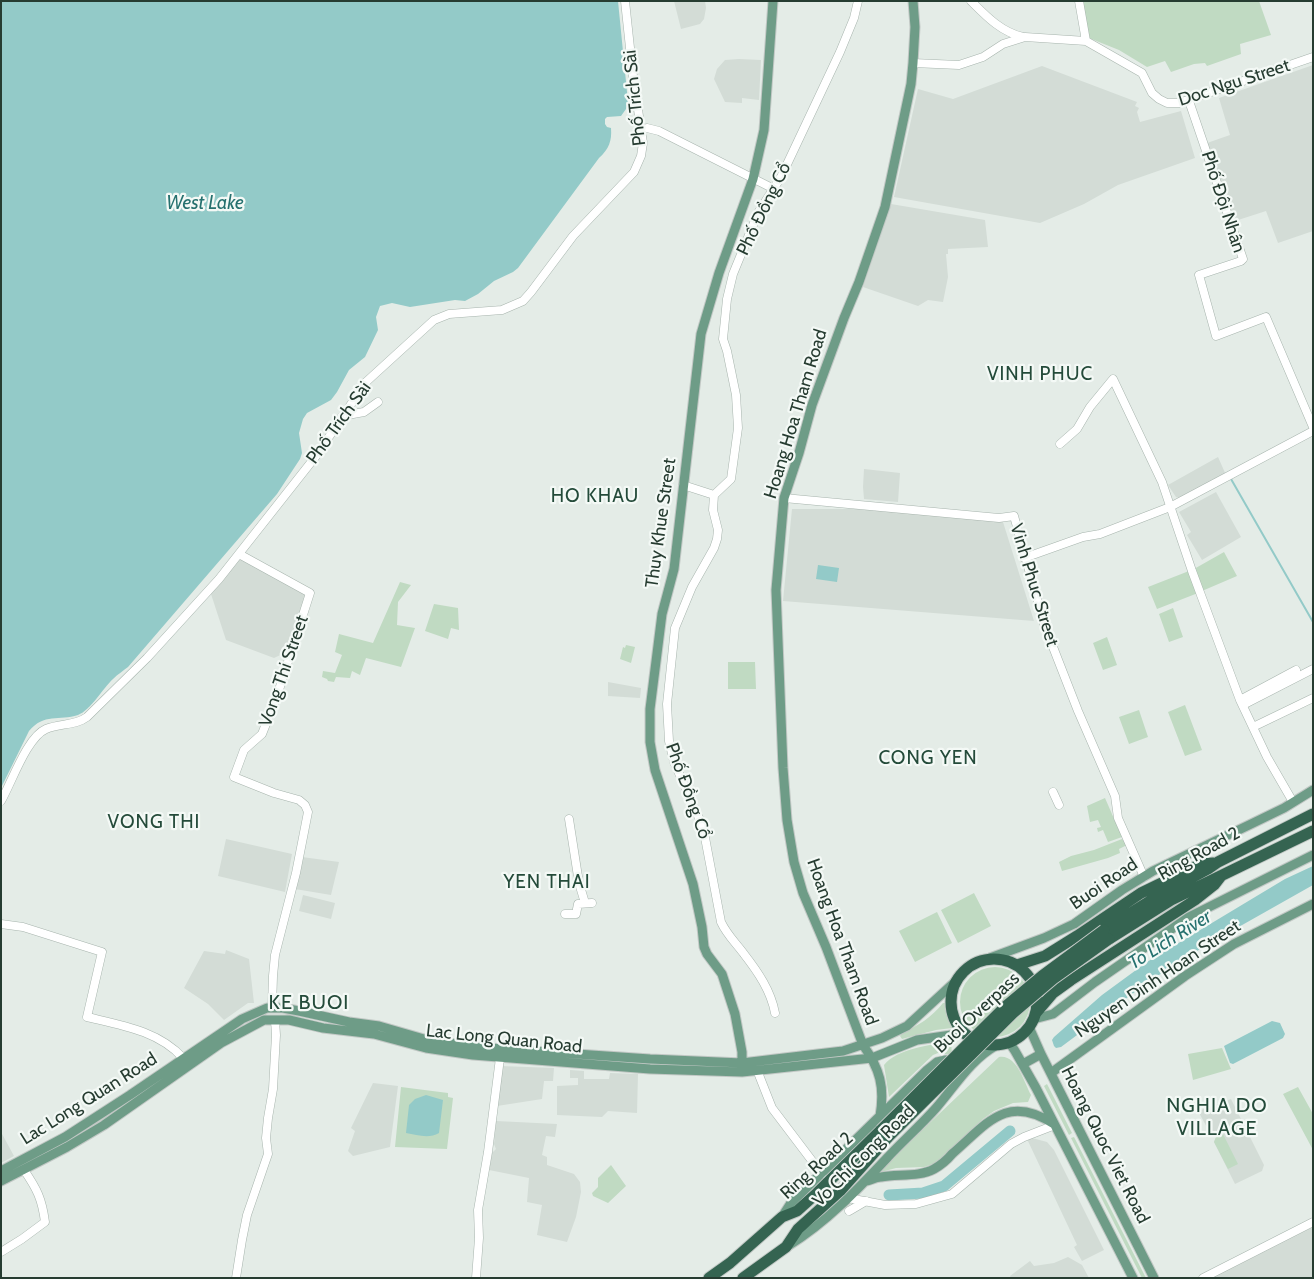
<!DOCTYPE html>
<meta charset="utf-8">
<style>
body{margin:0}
#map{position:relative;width:1314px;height:1279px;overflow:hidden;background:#e4ece7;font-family:Cabin,sans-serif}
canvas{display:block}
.frame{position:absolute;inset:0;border:2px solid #263c31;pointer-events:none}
</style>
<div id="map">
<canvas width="1314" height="1279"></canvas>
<div class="frame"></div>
</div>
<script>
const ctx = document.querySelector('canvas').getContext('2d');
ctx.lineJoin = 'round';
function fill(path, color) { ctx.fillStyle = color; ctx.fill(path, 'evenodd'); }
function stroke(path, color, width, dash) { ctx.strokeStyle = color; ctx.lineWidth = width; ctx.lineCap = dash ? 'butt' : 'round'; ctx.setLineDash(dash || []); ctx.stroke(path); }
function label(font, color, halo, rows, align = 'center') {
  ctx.font = font + ' Cabin,sans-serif'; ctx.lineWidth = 4.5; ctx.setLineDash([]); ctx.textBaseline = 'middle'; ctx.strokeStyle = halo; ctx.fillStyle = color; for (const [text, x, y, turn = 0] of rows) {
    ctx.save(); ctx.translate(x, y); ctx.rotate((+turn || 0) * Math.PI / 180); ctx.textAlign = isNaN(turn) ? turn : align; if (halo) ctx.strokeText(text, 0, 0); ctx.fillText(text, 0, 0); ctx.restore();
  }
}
fill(new Path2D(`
 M674 1H705L706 8 704 19 700 24 681 29Z
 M739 59 761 60 759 100 742 98V103L725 102 714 79 717 69 725 60Z
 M1313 65V231L1278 243 1266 211 1235 221 1207 143 1230 135 1219 98Z
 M1042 66 1137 102 1135 106 1139 108 1137 112 1140 122 1181 111 1195 158 1118 185 1084 204 1040 223 894 197 918 89 953 99Z
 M891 204 985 220 988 247 948 249V254H946L948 277 943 302 928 300 918 306 863 287Z
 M1218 457 1226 475 1180 498 1176 497 1168 485Z
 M864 469 900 473 898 502 864 499 863 487Z
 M1216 492 1241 537 1202 560 1187 535 1191 532 1179 512Z
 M792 509H859L1003 522 1034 621 783 601Z
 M239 556 308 594 289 651 274 658 226 640 211 594Z
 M608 682 641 688 640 698 608 696Z
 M226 839 292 854 285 892 218 876Z
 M302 857 339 862 331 895 295 889Z
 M303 895 335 903 331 919 299 911Z
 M226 950 249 959 254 1003H248L224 1020 208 1004 184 988 204 951 225 954Z
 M500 1066 554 1068 553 1081H544L542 1099 497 1106Z
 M570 1070 584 1071V1079H609L610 1073 638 1074 637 1113 608 1111 602 1117 557 1115V1086L578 1085V1078H570Z
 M373 1083 398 1086 390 1147 353 1156 348 1151 355 1131 351 1128Z
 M1231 1099 1264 1165 1262 1171 1235 1184 1214 1142 1216 1137 1214 1134 1209 1131 1198 1111Z
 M496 1121 557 1124 555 1137 546 1136 542 1155 547 1157V1165L574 1174 580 1182 581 1192 576 1217 567 1242 537 1235 542 1205 527 1202 529 1178 489 1170 492 1153 496 1149 494 1144Z
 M1 1132 14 1156 1 1163Z
 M1032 1138 1047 1142 1054 1150 1104 1250 1082 1261 1074 1247 1077 1245 1027 1139Z
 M1313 1226V1278H1209Z
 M1068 1257 1082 1265 1089 1278H1011L1010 1276 1030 1261 1034 1266 1054 1263Z`), '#d3dcd6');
fill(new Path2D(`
 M1082 1H1259L1271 35 1240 44 1241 54 1207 66 1205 63 1194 64 1171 72 1165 61 1147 67 1119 50 1089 38Z
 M1224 552 1237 576 1202 591 1194 569Z
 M1189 571 1198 593 1157 609 1148 587Z
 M400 582 411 585 398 602 397 625 415 628 401 667 366 658 360 675 352 671 350 678 336 677 334 682 328 681 327 679 322 677 323 671 335 673 342 655 335 652 339 634 373 643Z
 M434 604 458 608 459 630 451 628 448 639 425 631Z
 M1173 608 1183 637 1169 642 1159 614Z
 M1107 637 1117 665 1103 670 1093 643Z
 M626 645 635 647 631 663 620 659 623 647 625 648Z
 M728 662H755L756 689H728Z
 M1185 705 1202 750 1185 756 1168 712Z
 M1139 710 1148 737 1129 744 1119 717Z
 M1105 798 1122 837 1108 842 1103 830 1098 832 1097 828 1101 827 1098 820 1090 822 1087 806Z
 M1122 839 1127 845 1119 849 1120 853 1108 858 1062 871 1059 862 1071 856 1094 850Z
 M974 893 991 926 958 943 941 910Z
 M937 912 952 943 915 962 899 931Z
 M960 1002a35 35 0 1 1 70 0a35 35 0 1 1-70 0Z
 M943 1003H945L947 1016 952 1028 936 1030 902 1039 900 1036 902 1033C918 1026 932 1017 943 1003Z
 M951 1041 952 1055 938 1053 933 1055 889 1097 884 1065C898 1048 929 1046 951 1041Z
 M1222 1048 1231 1069 1193 1080 1188 1054Z
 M999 1057C1017 1054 1024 1082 1031 1095L1028 1102 1013 1103 994 1111 983 1119 936 1163 924 1167 896 1168 881 1172 880 1170Z
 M1047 1084 1072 1133 1069 1135 1044 1086Z
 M401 1087 448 1093V1097L453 1098 447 1149 395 1147Z
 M1298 1087 1313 1114V1150L1283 1094Z
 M1223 1134 1238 1164 1228 1169 1214 1142 1216 1137Z
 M1074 1137 1146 1278H1142L1071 1138Z
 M611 1165 626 1186 608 1203 593 1196 592 1193 598 1187V1178Z`), '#c0dac2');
fill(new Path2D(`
 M1 1H618L628 102 626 109 621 116 607 117 605 119V124L607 127 611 128C612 141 609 149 599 158L518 268 513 272 494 281 478 294 465 301 455 300 410 307 392 303 380 306 376 317 378 330 365 357 349 370 337 392 331 400 307 413 303 419 299 433 302 453 300 459 277 494 128 667C123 671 118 674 113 679 103 688 91 710 78 715 59 721 44 713 29 731L1 788Z
 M818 565 839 568 837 582 816 579Z
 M1313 866V885L1205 946 1151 980 1061 1047 1056 1048 1054 1046 1052 1040 1054 1037 1102 995 1147 962 1285 879Z
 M1272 1021 1280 1023 1285 1034 1283 1038 1233 1064 1230 1063 1224 1046Z
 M426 1095 443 1100 439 1133C429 1139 417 1135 406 1133L409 1105 415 1099Z`), '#93cac8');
stroke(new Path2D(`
 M1231 479 1313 622`), '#93cac8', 2);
stroke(new Path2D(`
 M889 1195 923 1193 944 1186 1010 1131`), '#93cac8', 11);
const minor = new Path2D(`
 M971 1C986 16 1001 32 1023 37
 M1079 1 1086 41
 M913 63 959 65 983 57 1003 44 1025 37 1086 41 1142 73 1152 93 1159 99 1167 103H1179L1313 57
 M1189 101 1243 259 1241 261 1199 275 1216 336 1266 317 1313 427
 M641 130 647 128 659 131 774 189
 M342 416 364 412 378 402
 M1060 444 1077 429 1090 407 1113 379 1162 482 1192 571 1240 700 1267 757 1293 802
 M683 485 714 495
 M784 498 999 518 1014 516 1044 624 1078 711 1115 796 1118 818 1144 877
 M239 554 310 593 277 696 262 734 244 750 234 777 274 793 299 800 305 805 308 812 296 873 275 955 273 976 272 1007
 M1024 558 1083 537 1100 534 1170 507 1313 431
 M1240 700 1296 670
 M1243 705 1313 669
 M1253 727 1313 698
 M1053 792 1059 805
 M1 801C12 782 27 737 46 729 60 723 75 726 87 717L147 658 219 579 316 456 366 382 434 320 449 314 502 310 523 301 531 292 573 236 634 172 641 156 643 143 633 76 625 1
 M569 819 579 883 585 903
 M565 914H576L578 904 592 903
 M1 924 23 927 102 952 87 1017C121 1025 159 1031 183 1058
 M775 1013C771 991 758 972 744 954 736 943 727 935 721 922L703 827 674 762 669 741 667 704 675 628 692 587 714 548 717 539 718 530 713 510 714 495 731 479 738 428 736 395 727 351 723 339 727 299 733 274 758 213 781 177 840 52 854 18 858 1
 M757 1070 772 1108 822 1174
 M848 1198 885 1205 916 1204 952 1194 1011 1144 1024 1137 1055 1125
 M849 1211 866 1201
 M1 1252 22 1239 45 1222C42 1199 37 1189 24 1170
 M236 1278 242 1240 247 1215 268 1154 266 1138 268 1118 273 1089 276 1035 275 1020
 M476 1278 479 1238 478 1210 488 1152 500 1058
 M1203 1278 1313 1222`);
const major = new Path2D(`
 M990 958 1044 938 1074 924 1122 890 1153 871 1249 825 1284 808 1313 790
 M1034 1019 1053 1014 1095 982 1189 917 1313 855
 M1029 1027 1041 1054 1154 1278
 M1009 1042 1015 1051 1036 1088 1133 1278
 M1023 1064 1041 1054
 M742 1072V1052L735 1014 722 974 707 954 704 947 702 927 693 884 655 770 650 742V709L662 614 674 569 701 334 719 273 753 179 764 130 773 1
 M1051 1073 1185 976 1234 944 1313 904
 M880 1116C885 1087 880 1069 863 1045L826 947 803 893 794 862 787 820 783 768 776 590 784 498 799 453 812 405 844 318 859 282 885 207 911 84 913 63 915 27 913 1
 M1 1171 65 1137 130 1095 242 1019 267 1008H283L299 1011 349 1022 379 1026 424 1039 474 1047 650 1059 742 1063 843 1051 882 1038 907 1026 957 980
 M1 1181 67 1147 104 1125 221 1043 264 1020H289L323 1028 374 1034 426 1048 473 1055 650 1069 742 1072 872 1058 917 1040 965 1033
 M867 1181C871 1180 876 1177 881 1177 898 1174 920 1177 934 1169 941 1165 947 1160 952 1154 987 1124 1006 1093 1054 1124
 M782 1217 791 1203 927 1070 937 1062 946 1060 953 1065
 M788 1246C827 1222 857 1190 888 1157 904 1140 921 1125 936 1108 955 1086 971 1059 997 1045`);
const highway = new Path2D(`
 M1104 930 1158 896 1208 869 1218 862 1313 814
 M1109 939 1171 900 1313 831
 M951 1002a43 43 0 1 1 86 0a43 43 0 1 1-86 0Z
 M1017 965 1045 956 1077 936 1141 893 1201 864 1213 863
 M1036 1013 1053 993 1071 980 1195 900 1214 885 1221 876
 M709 1278 730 1263 782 1217 797 1211 817 1193 881 1130
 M743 1278 786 1247 798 1229 840 1191 888 1137`);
stroke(minor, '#a7b4ad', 9);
stroke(major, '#c2c8c5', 11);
stroke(highway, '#c2c8c5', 13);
stroke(minor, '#fff', 8);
stroke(major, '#6e9c87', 9);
stroke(highway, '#356451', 11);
const highwayBridge = new Path2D(`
 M881 1130 1006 1006 1042 976 1104 930
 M888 1137 1013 1013 1053 979 1109 939`);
stroke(highwayBridge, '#c2c8c5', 13, []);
stroke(highwayBridge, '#356451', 11);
label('18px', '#263c31', '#f4f9f6', [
 ["Doc Ngu Street",1234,83,-18],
 ["Phố Trích Sài",635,98,-96],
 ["Phố Đội Nhân",1223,202,72],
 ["Phố Đồng Cổ",764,209,-64],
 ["Hoang Hoa Tham Road",796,414,-73],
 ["Phố Trích Sài",339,423,-54],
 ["Thuy Khue Street",661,523,-82],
 ["Vinh Phuc Street",1034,585,73],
 ["Vong Thi Street",284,671,-71],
 ["Phố Đồng Cổ",688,791,70],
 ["Ring Road 2",1199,854,-29],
 ["Buoi Road",1104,884,-34],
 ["Hoang Hoa Tham Road",842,942,70],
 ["Nguyen Dinh Hoan Street",1158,979,-34],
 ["Buoi Overpass",977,1013,-43],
 ["Lac Long Quan Road",504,1039,6],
 ["Lac Long Quan Road",89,1099,-32],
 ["Hoang Quoc Viet Road",1105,1145,63],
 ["Vo Chi Cong Road",864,1156,-45],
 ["Ring Road 2",817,1166,-42]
]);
label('italic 19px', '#26716f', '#f4f9f6', [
 ["West Lake",205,203],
 ["To Lich River",1170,940,-32]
]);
ctx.letterSpacing = '1px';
label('19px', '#244b3a', '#f4f9f6', [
 ["VINH PHUC",1040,374],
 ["HO KHAU",595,496],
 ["CONG YEN",928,758],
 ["VONG THI",154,822],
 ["YEN THAI",547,882]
]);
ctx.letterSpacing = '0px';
ctx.letterSpacing = '1px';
label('20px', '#244b3a', '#f4f9f6', [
 ["KE BUOI",309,1003],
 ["NGHIA DO",1217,1106],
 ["VILLAGE",1217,1129]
]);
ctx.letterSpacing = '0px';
</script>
